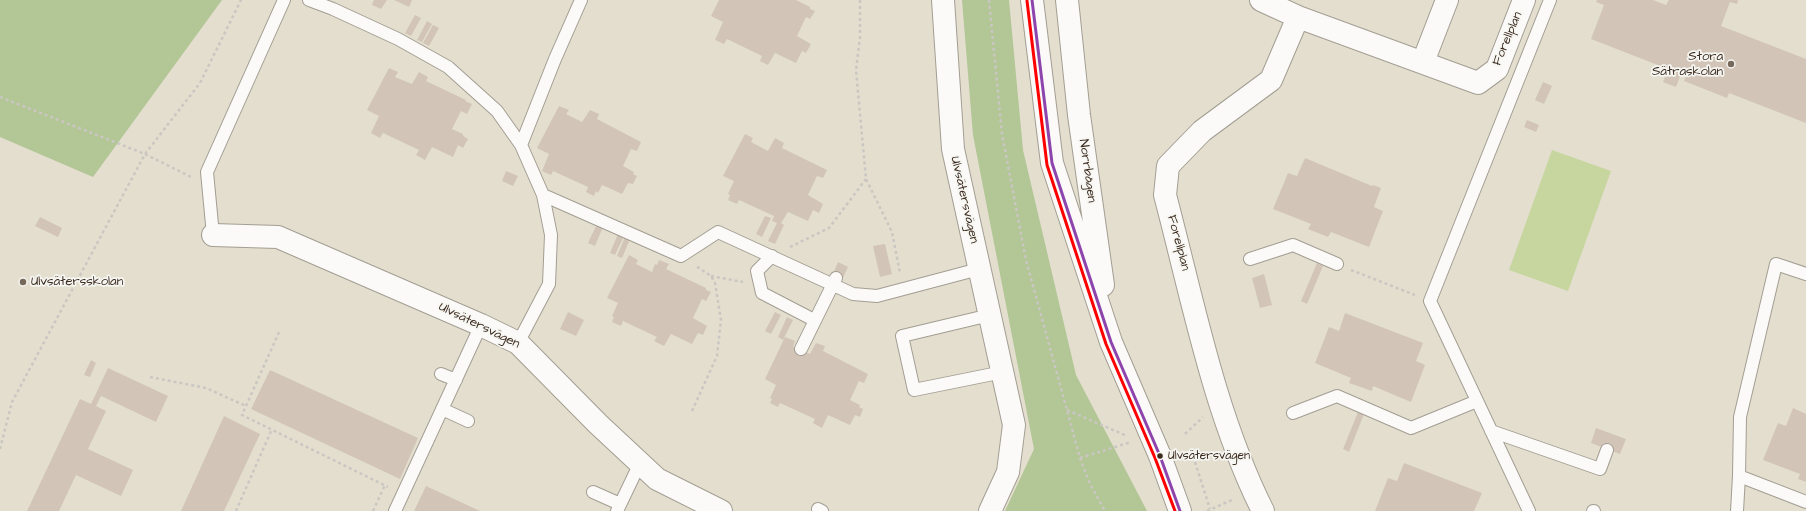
<!DOCTYPE html>
<meta charset="utf-8">
<style>
body{margin:0}
canvas{display:block;background:#e3dece}
</style>
<canvas width="1806" height="511"></canvas>
<script>
const ctx = document.querySelector('canvas').getContext('2d');
ctx.lineJoin = 'round';
function fill(path, color) { ctx.fillStyle = color; ctx.fill(path, 'evenodd'); }
function stroke(path, color, width, dash) { ctx.strokeStyle = color; ctx.lineWidth = width; ctx.lineCap = dash ? 'butt' : 'round'; ctx.setLineDash(dash || []); ctx.stroke(path); }
function label(font, color, halo, rows, align = 'center') {
  ctx.font = font + ' "Architects Daughter",sans-serif'; ctx.lineWidth = 3.5; ctx.setLineDash([]); ctx.textBaseline = 'middle'; ctx.strokeStyle = halo; ctx.fillStyle = color; for (const [text, x, y, turn = 0] of rows) {
    ctx.save(); ctx.translate(x, y); ctx.rotate((+turn || 0) * Math.PI / 180); ctx.textAlign = isNaN(turn) ? turn : align; if (halo) ctx.strokeText(text, 0, 0); ctx.fillText(text, 0, 0); ctx.restore();
  }
}
fill(new Path2D(`
 M1552 150 1611 171 1568 291 1509 270Z`), '#c7d69f');
fill(new Path2D(`
 M0 0H222L93 177 0 137Z
 M962 0H1009L1023 150 1076 375 1147 511H1005L1034 449 973 135Z`), '#b3c696');
fill(new Path2D(`
 M374 0H387L381 9 372 5Z
 M394 0H412L409 7Z
 M719 0H796L810 7V9L815 11 810 19 806 17 797 36 811 44 806 53 802 51 796 63 775 53 768 65 760 61 762 56 727 39 724 44 715 40 723 22 711 16Z
 M1597 0H1653L1666 5 1669 0H1738L1737 4 1730 2 1721 26 1806 59V123L1729 93 1727 98 1684 81 1686 76 1681 74 1676 87 1663 82 1668 69 1591 39 1604 5 1596 2Z
 M415 15 421 18 411 36 405 33Z
 M427 21 432 24 422 42 417 40Z
 M433 25 439 28 429 46 423 43Z
 M389 68 398 72 395 77 412 84 419 72 428 77 426 81 466 100 465 101 472 104 467 114 461 111 452 129 463 134V136L468 139 463 148 458 145 453 157 432 147 425 160 416 155 419 150 383 133 380 138 371 133 379 116 367 110Z
 M1543 82 1552 86 1544 104 1535 100Z
 M559 106 569 110 566 114 582 122 590 110 599 114 597 119 641 142 637 151 631 149 623 166 634 172 633 174 637 176 633 184 628 183 622 194 602 185 598 193 596 191 594 196 586 192 588 187 553 171 551 175 542 171 549 154 537 148Z
 M1527 120 1539 125 1536 132 1524 127Z
 M745 134 753 138 751 142 768 151 775 138 784 143 782 148 827 170 823 178 817 176 808 195 823 204 819 213 813 210 808 221 788 212 781 223 784 225 775 244 768 241 777 223 772 221 774 216 739 200 737 204 728 200 730 195 728 194 734 181 723 176Z
 M1305 158 1372 186 1373 185 1381 188 1374 207 1383 211 1369 247 1331 232 1328 237 1308 229 1311 224 1273 209 1288 173 1297 176Z
 M506 171 518 176 513 186 502 181Z
 M765 216 771 218 762 237 756 234Z
 M40 217 62 228 58 237 35 226Z
 M597 224 603 227 595 246 588 243Z
 M618 234 624 236 615 255 610 253Z
 M625 237 630 239 622 258 617 256Z
 M885 244 892 274 880 277 873 246Z
 M629 255 638 260 636 264 652 272 655 264 657 265 659 260 669 264 666 269 706 288V290L711 292 706 301 702 299 693 318 707 326 703 335 698 333 692 344 671 334 664 346 654 341 657 337 623 321 621 326 612 322 614 317 612 316 618 303 607 298Z
 M838 262 848 267 843 278 833 274Z
 M1317 263 1323 266 1307 304 1301 301Z
 M1264 274 1272 305 1260 308 1252 278Z
 M568 312 584 320 576 336 560 329Z
 M775 312 781 315 771 334 765 331Z
 M1345 313 1423 343 1416 361 1425 365 1411 402 1373 386 1372 391 1349 383 1351 378 1315 363 1329 327 1339 331Z
 M787 317 793 320 783 340 778 337Z
 M785 337 795 341 793 347 810 354 816 343 825 346 823 351 868 374 864 383 859 381 850 400 860 405 859 407 863 409 860 417 855 415 850 425 828 415 822 428 813 423 815 419 780 403 778 407 770 403 772 399 770 398 776 385 765 379Z
 M91 360 96 363 90 377 84 375Z
 M108 368 168 396 156 422 101 396 96 406 106 411 88 449 133 470 121 496 76 475 59 511H27L80 399 91 404Z
 M270 370 418 438 400 479 251 409Z
 M1793 408 1806 414V482L1798 479 1800 474 1763 460 1778 423 1786 426Z
 M1358 412 1364 414 1349 452 1343 449Z
 M224 416 260 434 224 511H181Z
 M1596 428 1626 439 1620 454 1591 443Z
 M1404 463 1482 493 1474 511H1375L1388 478 1397 481Z
 M426 486 480 511H414Z`), '#d2c5b7');
const service = new Path2D(`
 M309 0 333 9 398 39 448 67 497 111 521 145 543 195 551 235 549 284 518 343
 M521 145 555 59 581 0
 M543 195 681 256 718 232 853 294 877 296 979 269
 M213 235 207 172 284 0
 M772 256 757 271 762 293 814 320
 M1250 259 1293 245 1337 264
 M990 315 902 336 914 390 1003 372
 M801 349 836 278
 M441 374 456 380
 M442 409 468 421
 M1293 413 1337 396 1411 428 1477 401
 M1491 431 1600 469 1607 450
 M1739 476 1740 417 1776 264 1806 274
 M593 492 620 504
 M818 509 822 511
 M395 511 481 325
 M617 511 640 463
 M1529 511 1430 301 1550 0
 M1593 511H1594
 M1737 511 1739 476 1806 502`);
const minor = new Path2D(`
 M943 0 953 149 1014 425 1008 472 990 511
 M1261 0 1298 17 1478 83 1497 69 1524 0
 M1423 62 1447 0
 M213 235 278 237 481 325 518 343 598 424 657 479 721 511
 M1263 511C1214 413 1193 301 1165 195L1168 166 1202 131 1271 80 1298 17`);
const tertiary = new Path2D(`
 M1032 0 1052 163 1111 342 1160 456 1180 511
 M1067 0 1079 115 1103 285`);
stroke(service, '#a39e93', 14);
stroke(minor, '#a39e93', 24);
stroke(tertiary, '#a39e93', 24);
stroke(new Path2D(`
 M860 0V37L856 70 866 179 892 232 900 273
 M989 0 1002 134 1026 260 1080 458 1090 484 1105 511
 M0 97 145 154 191 177
 M790 247 829 228 866 179
 M1351 270 1415 295
 M711 276 743 282
 M279 332 242 415 388 487
 M150 377 206 388 246 406
 M1067 410 1127 436
 M692 411 717 356 721 320 715 283 711 276 696 266
 M1185 434 1203 417
 M0 449 12 402 145 154 200 83 241 0
 M1080 458 1131 442
 M1195 462 1210 509
 M236 511 272 429
 M373 511 385 485
 M1207 511 1234 499`), '#cac7c2', 2.5, [3, 3]);
stroke(service, '#fbfaf8', 12);
stroke(minor, '#fbfaf8', 22);
stroke(tertiary, '#fbfaf8', 22);
stroke(new Path2D(`
 M1032 0 1052 163 1111 342 1160 456 1180 511`), '#8e44ad', 3);
stroke(new Path2D(`
 M1027 1 1047 165 1106 344 1155 458 1175 511`), '#f00', 3);
for (const [x, y, r, color] of [
 [1731,64,4,"#76695c"],
 [23,282,4,"#76695c"],
 [1160,456,3.5,"#3b2a1e"]
]) { const dot = new Path2D(); dot.arc(x, y, r, 0, 2 * Math.PI); ctx.fillStyle = color; ctx.fill(dot); stroke(dot, '#f6f6f2', 1.5); }
label('12px', '#3b2a1e', '#f6f6f2', [
 ["Ulvsätersvägen",1168,456]
], 'left');
label('13px', '#3b2a1e', '#f6f6f2', [
 ["Forellplan",1508,39,-67],
 ["Norrbågen",1087,171,82],
 ["Ulvsätersvägen",964,200,77],
 ["Forellplan",1178,243,75],
 ["Ulvsätersvägen",479,326,26]
]);
label('13px', '#3b2a1e', '#f6f6f2', [
 ["Stora",1723,57],
 ["Sätraskolan",1723,72],
 ["Ulvsätersskolan",31,282,"left"]
], 'right');
</script>
